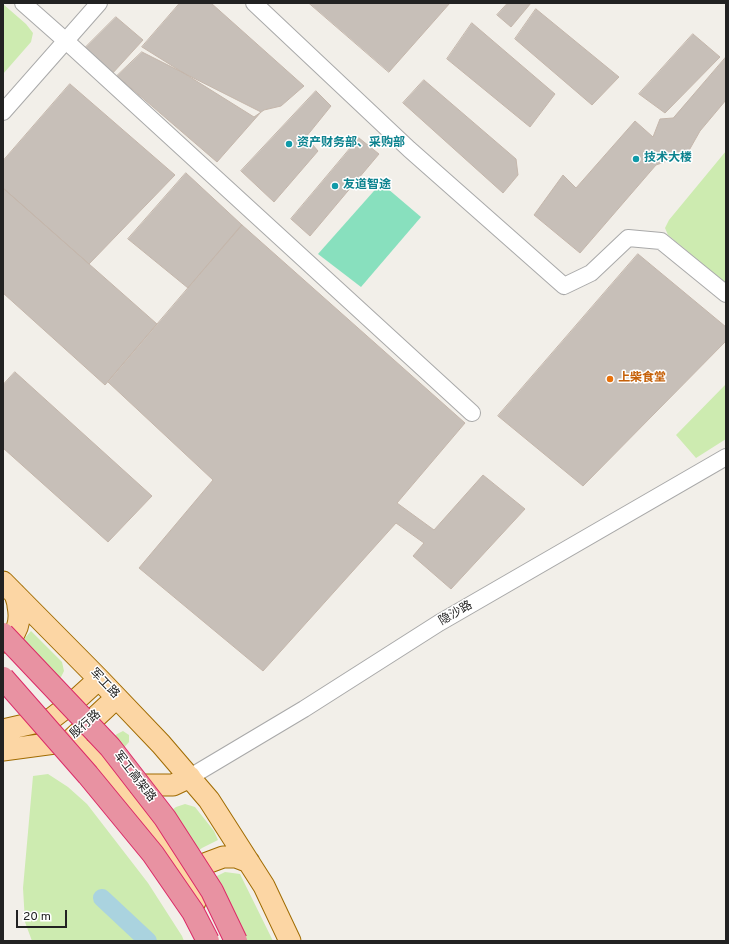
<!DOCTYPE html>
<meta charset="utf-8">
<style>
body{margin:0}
#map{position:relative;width:729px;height:944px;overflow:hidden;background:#f2efe9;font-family:Overpass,sans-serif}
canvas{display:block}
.frame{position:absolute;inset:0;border:4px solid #222;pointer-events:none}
.scale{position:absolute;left:16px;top:910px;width:51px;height:18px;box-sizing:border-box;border:2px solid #222;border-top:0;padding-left:5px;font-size:12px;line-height:14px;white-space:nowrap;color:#222;-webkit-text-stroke:3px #fff;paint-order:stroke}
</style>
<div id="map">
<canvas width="729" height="944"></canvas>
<div class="frame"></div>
<div class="scale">20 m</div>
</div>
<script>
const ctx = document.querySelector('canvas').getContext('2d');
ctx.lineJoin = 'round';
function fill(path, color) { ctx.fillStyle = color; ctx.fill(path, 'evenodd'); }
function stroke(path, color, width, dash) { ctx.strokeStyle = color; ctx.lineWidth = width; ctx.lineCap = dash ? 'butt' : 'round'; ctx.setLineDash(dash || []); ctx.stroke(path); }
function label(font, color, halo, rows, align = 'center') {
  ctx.font = font + ' Overpass,"Noto Sans SC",sans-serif'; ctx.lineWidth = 3; ctx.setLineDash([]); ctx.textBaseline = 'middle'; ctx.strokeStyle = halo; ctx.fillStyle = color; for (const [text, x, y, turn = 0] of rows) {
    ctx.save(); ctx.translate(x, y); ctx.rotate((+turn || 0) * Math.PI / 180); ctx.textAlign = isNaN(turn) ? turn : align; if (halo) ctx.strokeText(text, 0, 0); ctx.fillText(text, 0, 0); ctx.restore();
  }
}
fill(new Path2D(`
 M3 4 26 24 33 33 31 42 3 74Z
 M726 151V283L668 235 665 228 669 220Z
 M726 384V439L696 458 676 435Z
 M31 631 62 662 64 671 59 681 44 689 36 685 9 656Z
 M123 731 129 735V742L122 750 107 743 117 734Z
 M48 774 68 787 87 804 148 883 182 936 184 941H32L25 922 23 888 33 776Z
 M185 804 195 807 214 831 218 840 202 848 188 858 168 813 176 807Z
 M225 872 240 874 273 941H235L211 883 217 876Z`), '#cdebb0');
fill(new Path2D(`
 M381 183 421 217 361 287 318 254Z`), '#88e0be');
stroke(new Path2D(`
 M102 898 148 941`), '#aad3df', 18);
const building = new Path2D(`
 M180 3H211L304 86 281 106 264 110 254 117 142 47Z
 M309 3H450L389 72Z
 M508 3H531L511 27 497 15Z
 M536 9 619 77 592 105 515 39Z
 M116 17 143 40 111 75 84 49Z
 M472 23 555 94 530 127 447 59Z
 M693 34 720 57 665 113 639 94Z
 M142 52 261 112 217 162 117 76Z
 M726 57V100L700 131 687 154 656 165 580 253 534 215 563 175 576 188 635 121 653 137 660 119 673 118Z
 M424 80 516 159 518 175 503 193 403 103Z
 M70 84 175 175 89 264 3 188V161Z
 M316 91 331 106 306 137 318 151 274 202 241 171Z
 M359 138 379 154 310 236 291 219Z
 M186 173 242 225 188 288 128 239Z
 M3 188 157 324 105 385 3 293Z
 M242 225 465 423 397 503 434 530 483 475 525 509 451 589 413 556 424 543 396 523 263 671 139 568 213 480 108 382Z
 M638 254 726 327V341L583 486 498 416Z
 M15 372 152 496 108 542 3 448V385Z`);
fill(building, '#c7bfb8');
stroke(building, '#c4b6ab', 1);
const minor = new Path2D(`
 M23 3 66 41 472 413
 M254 3 409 149 564 286 591 273 628 238 661 241 726 294
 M3 112 99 3
 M190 777 304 709 439 623 726 457`);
const major = new Path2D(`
 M3 582 99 679 161 744 209 800 264 886 290 941
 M3 642C18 636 21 620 18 606 18 602 16 598 15 594
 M3 730 51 719 77 699 99 679
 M70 741 120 777 142 785H173L190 777
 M3 750 70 741 116 698
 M99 773 164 846 188 887 195 902
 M190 884 196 872 207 863 223 857H236L249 862`);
stroke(minor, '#a9a9a9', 18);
stroke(major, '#a06b00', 23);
stroke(minor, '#fff', 16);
stroke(major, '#fcd6a4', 21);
const highwayBridge = new Path2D(`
 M3 634 110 747 165 818 212 891 236 941
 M3 678 88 775 153 854 193 912 208 941`);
stroke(highwayBridge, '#dc2a67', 24, []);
stroke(highwayBridge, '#e892a2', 22);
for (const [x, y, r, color] of [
 [289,144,4,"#0f9aa8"],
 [636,159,4,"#0f9aa8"],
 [335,186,4,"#0f9aa8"],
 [610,379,4,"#e8710a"]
]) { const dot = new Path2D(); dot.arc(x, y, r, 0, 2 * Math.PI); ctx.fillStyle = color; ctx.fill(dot); stroke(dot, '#fff', 1.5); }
label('bold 12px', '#0d838f', '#fff', [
 ["资产财务部、采购部",297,144],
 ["技术大楼",644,159],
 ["友道智途",343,186]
], 'left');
label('bold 12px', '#c56008', '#fff', [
 ["上柴食堂",618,379]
], 'left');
label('12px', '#222', '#fff', [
 ["隐沙路",456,614,-30],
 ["军工路",104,684,46],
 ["殷行路",86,725,-41],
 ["军工高架路",134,777,52]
]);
</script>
